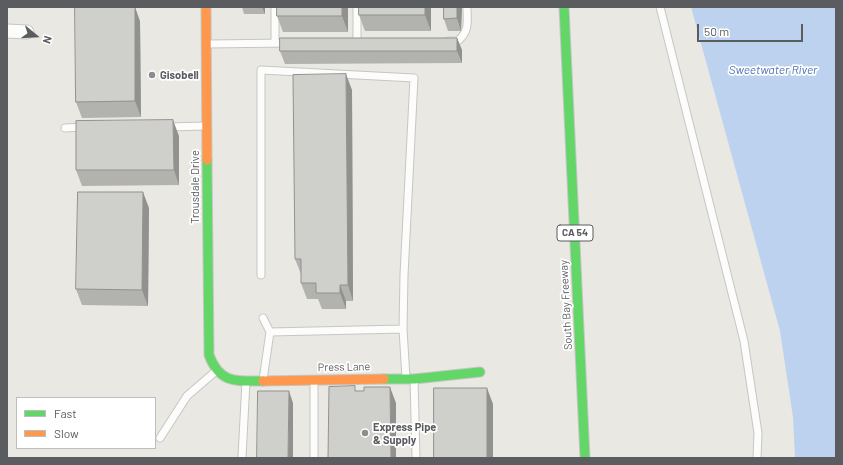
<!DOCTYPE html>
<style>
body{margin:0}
#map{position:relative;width:843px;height:465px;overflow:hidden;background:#e9e8e3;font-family:Barlow,sans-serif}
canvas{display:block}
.frame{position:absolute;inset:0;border:8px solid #5a5c60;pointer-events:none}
.legend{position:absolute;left:16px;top:397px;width:140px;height:52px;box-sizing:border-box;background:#fff;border:1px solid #bdbebf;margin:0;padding:5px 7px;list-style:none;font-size:12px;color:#5a5c60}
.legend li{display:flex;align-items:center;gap:8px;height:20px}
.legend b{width:20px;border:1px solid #bdbebf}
.north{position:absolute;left:16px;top:16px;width:40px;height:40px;-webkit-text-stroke:3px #fff;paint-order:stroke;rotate:108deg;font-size:11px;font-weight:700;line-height:16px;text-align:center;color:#5a5c60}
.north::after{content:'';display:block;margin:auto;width:14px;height:18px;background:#5a5c60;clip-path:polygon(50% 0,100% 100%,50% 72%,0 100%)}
.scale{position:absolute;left:697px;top:24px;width:106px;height:18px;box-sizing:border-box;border:2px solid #5a5c60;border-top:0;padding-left:5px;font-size:12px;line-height:14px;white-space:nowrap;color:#5a5c60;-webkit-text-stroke:3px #fff;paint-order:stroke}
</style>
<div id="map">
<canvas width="843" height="465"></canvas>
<div class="frame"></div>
<ul class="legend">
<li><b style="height:5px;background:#63d668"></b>Fast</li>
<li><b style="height:5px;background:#ff974d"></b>Slow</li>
</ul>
<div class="north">N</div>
<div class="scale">50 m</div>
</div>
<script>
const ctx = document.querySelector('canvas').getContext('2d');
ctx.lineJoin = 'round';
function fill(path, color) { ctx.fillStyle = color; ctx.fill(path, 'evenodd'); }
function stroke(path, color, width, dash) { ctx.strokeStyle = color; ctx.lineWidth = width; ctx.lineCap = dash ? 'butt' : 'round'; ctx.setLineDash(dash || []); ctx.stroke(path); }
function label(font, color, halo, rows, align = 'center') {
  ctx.font = font + ' Barlow,sans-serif'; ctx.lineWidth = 3.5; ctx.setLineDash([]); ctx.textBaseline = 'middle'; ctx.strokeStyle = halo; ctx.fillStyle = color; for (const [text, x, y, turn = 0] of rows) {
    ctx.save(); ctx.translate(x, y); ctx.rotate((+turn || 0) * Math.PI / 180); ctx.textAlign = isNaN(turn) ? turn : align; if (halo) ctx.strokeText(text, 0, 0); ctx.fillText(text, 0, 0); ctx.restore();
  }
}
fill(new Path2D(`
 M691 7H836V458H795L793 417 780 331Z`), '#bcd2ee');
const lane = new Path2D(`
 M275 7V43
 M357 7V42
 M660 7 744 341 758 433 757 458
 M449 41H458C470 30 467 22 467 7
 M207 44 289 43
 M167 127 206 126
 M65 128 84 127
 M261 275V70L414 78 404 275 403 329
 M270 332 403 329 406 378
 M414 379 416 458
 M263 380 270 332 263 318
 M314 380V458
 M160 438 187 396 216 371
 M242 457 246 381`);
const street = new Path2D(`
 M7 31 27 32`);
const fast = new Path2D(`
 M564 7 585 458
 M207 160 209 355C220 384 236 381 263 381
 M384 379H414L480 372`);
const slow = new Path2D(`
 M206 7 207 160
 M263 381 384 379`);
stroke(lane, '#c6c6c5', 9);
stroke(street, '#c6c6c5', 15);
stroke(fast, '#c5c5c3', 11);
stroke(slow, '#c5c5c3', 11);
stroke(lane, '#fcfcfb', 7);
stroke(street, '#fcfcfb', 13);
stroke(fast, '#63d668', 9);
stroke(slow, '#ff974d', 9);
fill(new Path2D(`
 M242 7H265V14H244Z
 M348 7V32H283L277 16Z
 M359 7H431V31H365L359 15Z
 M462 7 461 31H448L444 19Z
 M140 21 141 117 82 118 76 102Z
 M457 38 462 50V63L285 64 280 51Z
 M352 90 353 301H346V309H322L318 299H307L301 283V274L295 259Z
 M179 136V185L82 186 76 170Z
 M149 208 148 306 82 305 76 289Z`), '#b2b2af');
fill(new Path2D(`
 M135 7 140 21 141 117 135 101Z
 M262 7H265V14Z
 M342 7H348V32L342 16Z
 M425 7H431V31L425 15Z
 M457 7H462L461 31 457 18Z
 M457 38 462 50V63L457 51Z
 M346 74 352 90 353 301 348 285Z
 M173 120 179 136V185L174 170Z
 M143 192 149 208 148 306 142 290Z
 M340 285 346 301V309L340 293Z
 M390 387 396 403V458H391Z
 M487 388 493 404V458H487Z
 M289 391 293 403V458H288Z`), '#91918f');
const building = new Path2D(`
 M75 7H135V101L76 102Z
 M277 7H342V16H277Z
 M359 7H425V15H359Z
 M444 7H457V18L444 19Z
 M280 38H457V51H280Z
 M346 74 348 285H340V293H316V283H301V259H295L293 75Z
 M173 120 174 170H76V121Z
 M78 192H143L142 290 76 289Z
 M355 386V391H364V387H390L391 458H328L329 387Z
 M434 388H487V458H434Z
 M258 391H289L288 458H257Z`);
fill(building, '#cfcfcc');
stroke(building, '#91918f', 1);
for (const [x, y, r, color] of [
 [152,75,4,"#8c8d8e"],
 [365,433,4,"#8c8d8e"]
]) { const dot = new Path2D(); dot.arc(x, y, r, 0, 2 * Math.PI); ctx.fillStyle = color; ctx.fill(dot); stroke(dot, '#fff', 1.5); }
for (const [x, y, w] of [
 [575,233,36]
]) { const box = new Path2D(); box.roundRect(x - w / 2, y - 8, w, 16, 3); ctx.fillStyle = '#fff'; ctx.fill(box); stroke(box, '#5a5c60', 1); }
label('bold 10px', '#5a5c60', null, [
 ["CA 54",575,233]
]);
label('bold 11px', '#5a5c60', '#fff', [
 ["Gisobell",160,75],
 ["Express Pipe",373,427],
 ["& Supply",373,440]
], 'left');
label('11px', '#5a5c60', '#fff', [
 ["Trousdale Drive",195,187,-90],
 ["South Bay Freeway",566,305,-93],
 ["Press Lane",344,367,-1]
]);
label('italic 12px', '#5072b2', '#fff', [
 ["Sweetwater River",773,70]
]);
</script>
